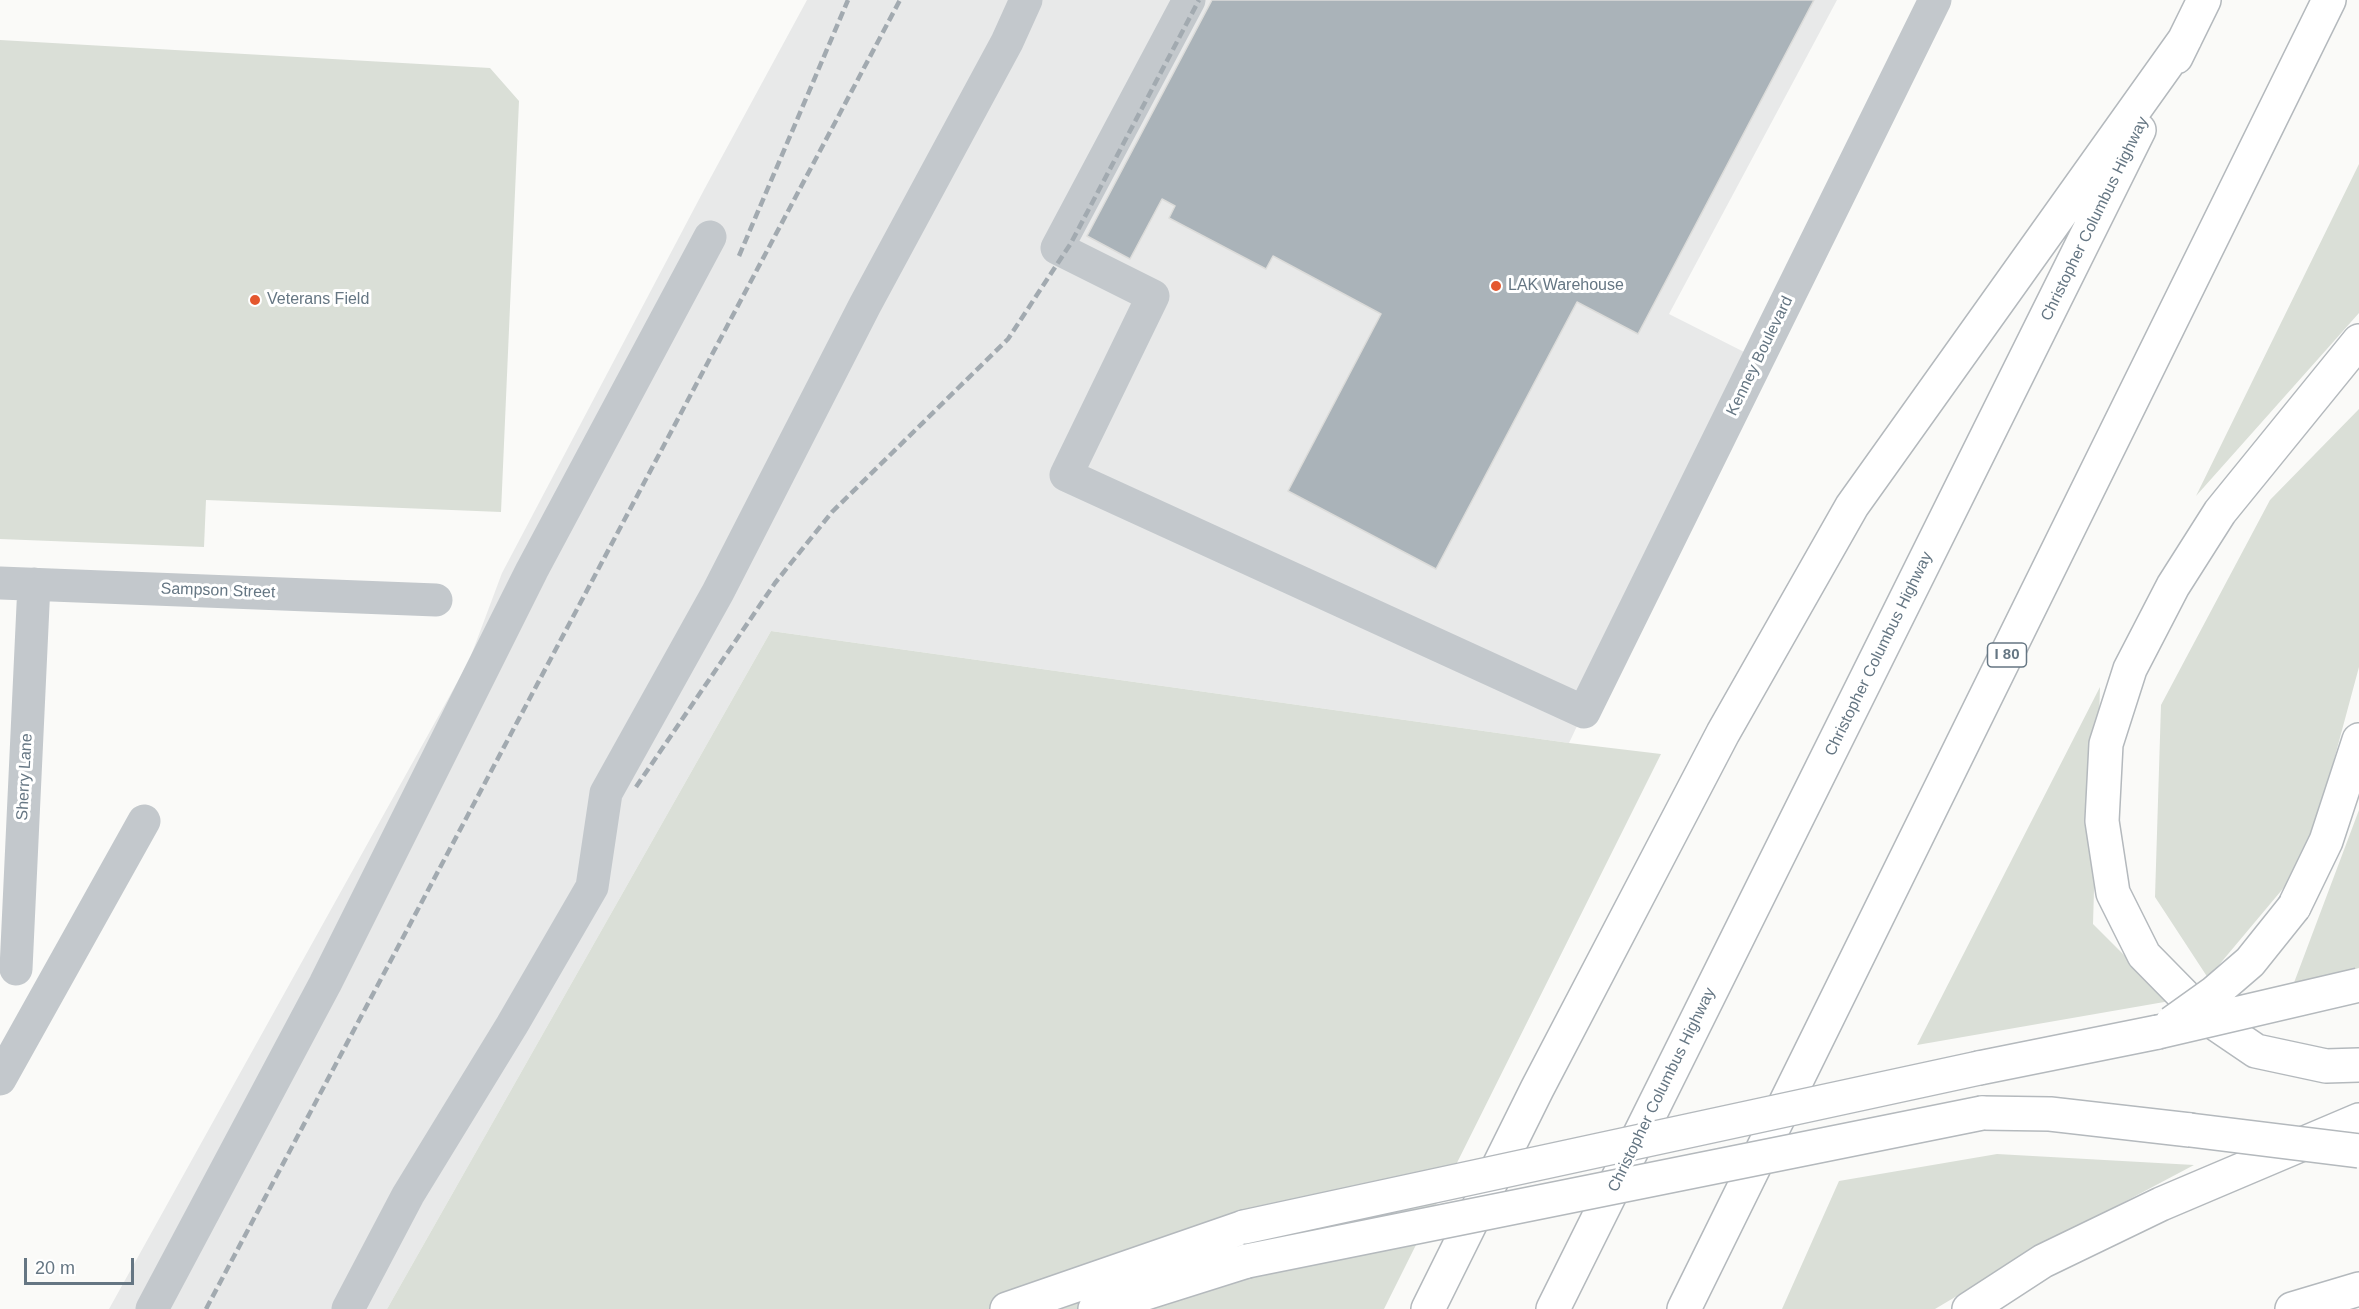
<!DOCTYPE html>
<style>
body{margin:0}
#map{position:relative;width:2359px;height:1309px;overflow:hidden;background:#fafaf8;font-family:Helvetica,sans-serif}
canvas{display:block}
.scale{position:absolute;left:24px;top:1258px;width:110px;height:27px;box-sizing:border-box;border:3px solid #657683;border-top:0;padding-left:8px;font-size:18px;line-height:21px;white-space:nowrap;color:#657683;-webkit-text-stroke:4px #fff;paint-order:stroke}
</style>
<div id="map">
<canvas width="2359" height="1309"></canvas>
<div class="scale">20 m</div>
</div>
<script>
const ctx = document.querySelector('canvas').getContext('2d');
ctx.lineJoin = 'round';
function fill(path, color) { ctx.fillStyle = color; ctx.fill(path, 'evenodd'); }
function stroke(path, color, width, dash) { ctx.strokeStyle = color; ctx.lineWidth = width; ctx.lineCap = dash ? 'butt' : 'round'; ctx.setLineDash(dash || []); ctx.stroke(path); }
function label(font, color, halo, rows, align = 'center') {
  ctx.font = font + ' Helvetica,sans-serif'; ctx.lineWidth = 6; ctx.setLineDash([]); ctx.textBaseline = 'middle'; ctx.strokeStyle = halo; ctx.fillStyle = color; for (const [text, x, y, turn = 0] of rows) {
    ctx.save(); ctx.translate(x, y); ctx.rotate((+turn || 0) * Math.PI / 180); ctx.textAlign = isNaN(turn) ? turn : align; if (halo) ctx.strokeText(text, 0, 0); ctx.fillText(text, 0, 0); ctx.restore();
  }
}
fill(new Path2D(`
 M807 0H1837L1669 314 1752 356 1569 743 771 631 387 1309H109L469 661 502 573 705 188Z`), '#e8e9e9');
fill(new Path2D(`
 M0 40 490 68 519 101 501 512 206 500 204 547 0 539Z
 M2359 164V313L2196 496Z
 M2359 409V667L2307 860 2208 978 2155 897 2161 705 2270 500Z
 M771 631 1569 743 1661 754 1384 1309H387Z
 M2100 687 2093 924 2170 1001 1917 1045Z
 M2359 810V968L2292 988Z
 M1997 1154 2194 1165 2041 1246 1935 1309H1782L1839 1181Z`), '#dadfd7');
const building = new Path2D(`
 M1212 0H1814L1638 334 1577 302 1436 569 1288 491 1381 314 1273 256 1266 269 1169 218 1175 206 1162 199 1130 259 1087 236Z`);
fill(building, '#aab3b9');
stroke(building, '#dcdcda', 1.5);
const highway = new Path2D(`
 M2176 57 2204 0
 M2359 341 2220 512 2173 586 2130 669 2106 744 2102 821 2113 893 2144 955 2203 1015 2256 1051 2326 1066 2359 1065
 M2294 907 2326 841 2359 740
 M1979 1068 2158 1032
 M1982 1113 2050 1114 2190 1130
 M1007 1309 1244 1227
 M1095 1309 1247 1261
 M1428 1309 1537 1089 1723 733 1852 506 2185 39
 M1553 1309 2139 130
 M1684 1309 2329 0
 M1969 1309 2043 1261 2161 1204 2359 1120
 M2292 1309 2359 1289`);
stroke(highway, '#b4b9bd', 36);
stroke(new Path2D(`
 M1189 0 1057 248 1153 296 1066 475 1584 712 1935 0
 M0 583 436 600
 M16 969 34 584
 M0 1079 144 821
 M152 1309 325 984 532 570 710 237
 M348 1309 408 1195 512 1025 592 887 606 793 718 592 865 305 1007 42 1026 0`), '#c3c8cc', 33);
stroke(highway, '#fff', 33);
stroke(new Path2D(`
 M739 256 848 0
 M636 787 775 583 832 512 1008 339 1071 243 1199 0
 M206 1309 900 0`), '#a2aab0', 4.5, [9, 4.5]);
const highwayBridge = new Path2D(`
 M2172 1023 2214 993 2250 962 2294 907
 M2158 1032 2359 985
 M2190 1130 2359 1151
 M1244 1227 1979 1068
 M1247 1261 1982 1113`);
stroke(highwayBridge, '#b4b9bd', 36, []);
stroke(highwayBridge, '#fff', 33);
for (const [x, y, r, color] of [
 [1496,286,6,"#e4572e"],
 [255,300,6,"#e4572e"]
]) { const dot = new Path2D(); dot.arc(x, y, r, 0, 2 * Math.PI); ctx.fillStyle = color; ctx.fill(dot); stroke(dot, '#fff', 2); }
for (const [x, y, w] of [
 [2007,655,39]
]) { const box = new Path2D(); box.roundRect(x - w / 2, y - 12, w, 24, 4.5); ctx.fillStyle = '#fff'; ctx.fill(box); stroke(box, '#657683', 1.5); }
label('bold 15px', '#657683', null, [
 ["I 80",2007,655]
]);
label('16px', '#657683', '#fff', [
 ["Christopher Columbus Highway",2095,219,-64],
 ["Kenney Boulevard",1760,356,-64],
 ["Sampson Street",218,591,2],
 ["Christopher Columbus Highway",1879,654,-64],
 ["Sherry Lane",25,777,-87],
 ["Christopher Columbus Highway",1662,1090,-64]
]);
label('16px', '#657683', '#fff', [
 ["LAK Warehouse",1508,286],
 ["Veterans Field",267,300]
], 'left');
</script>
